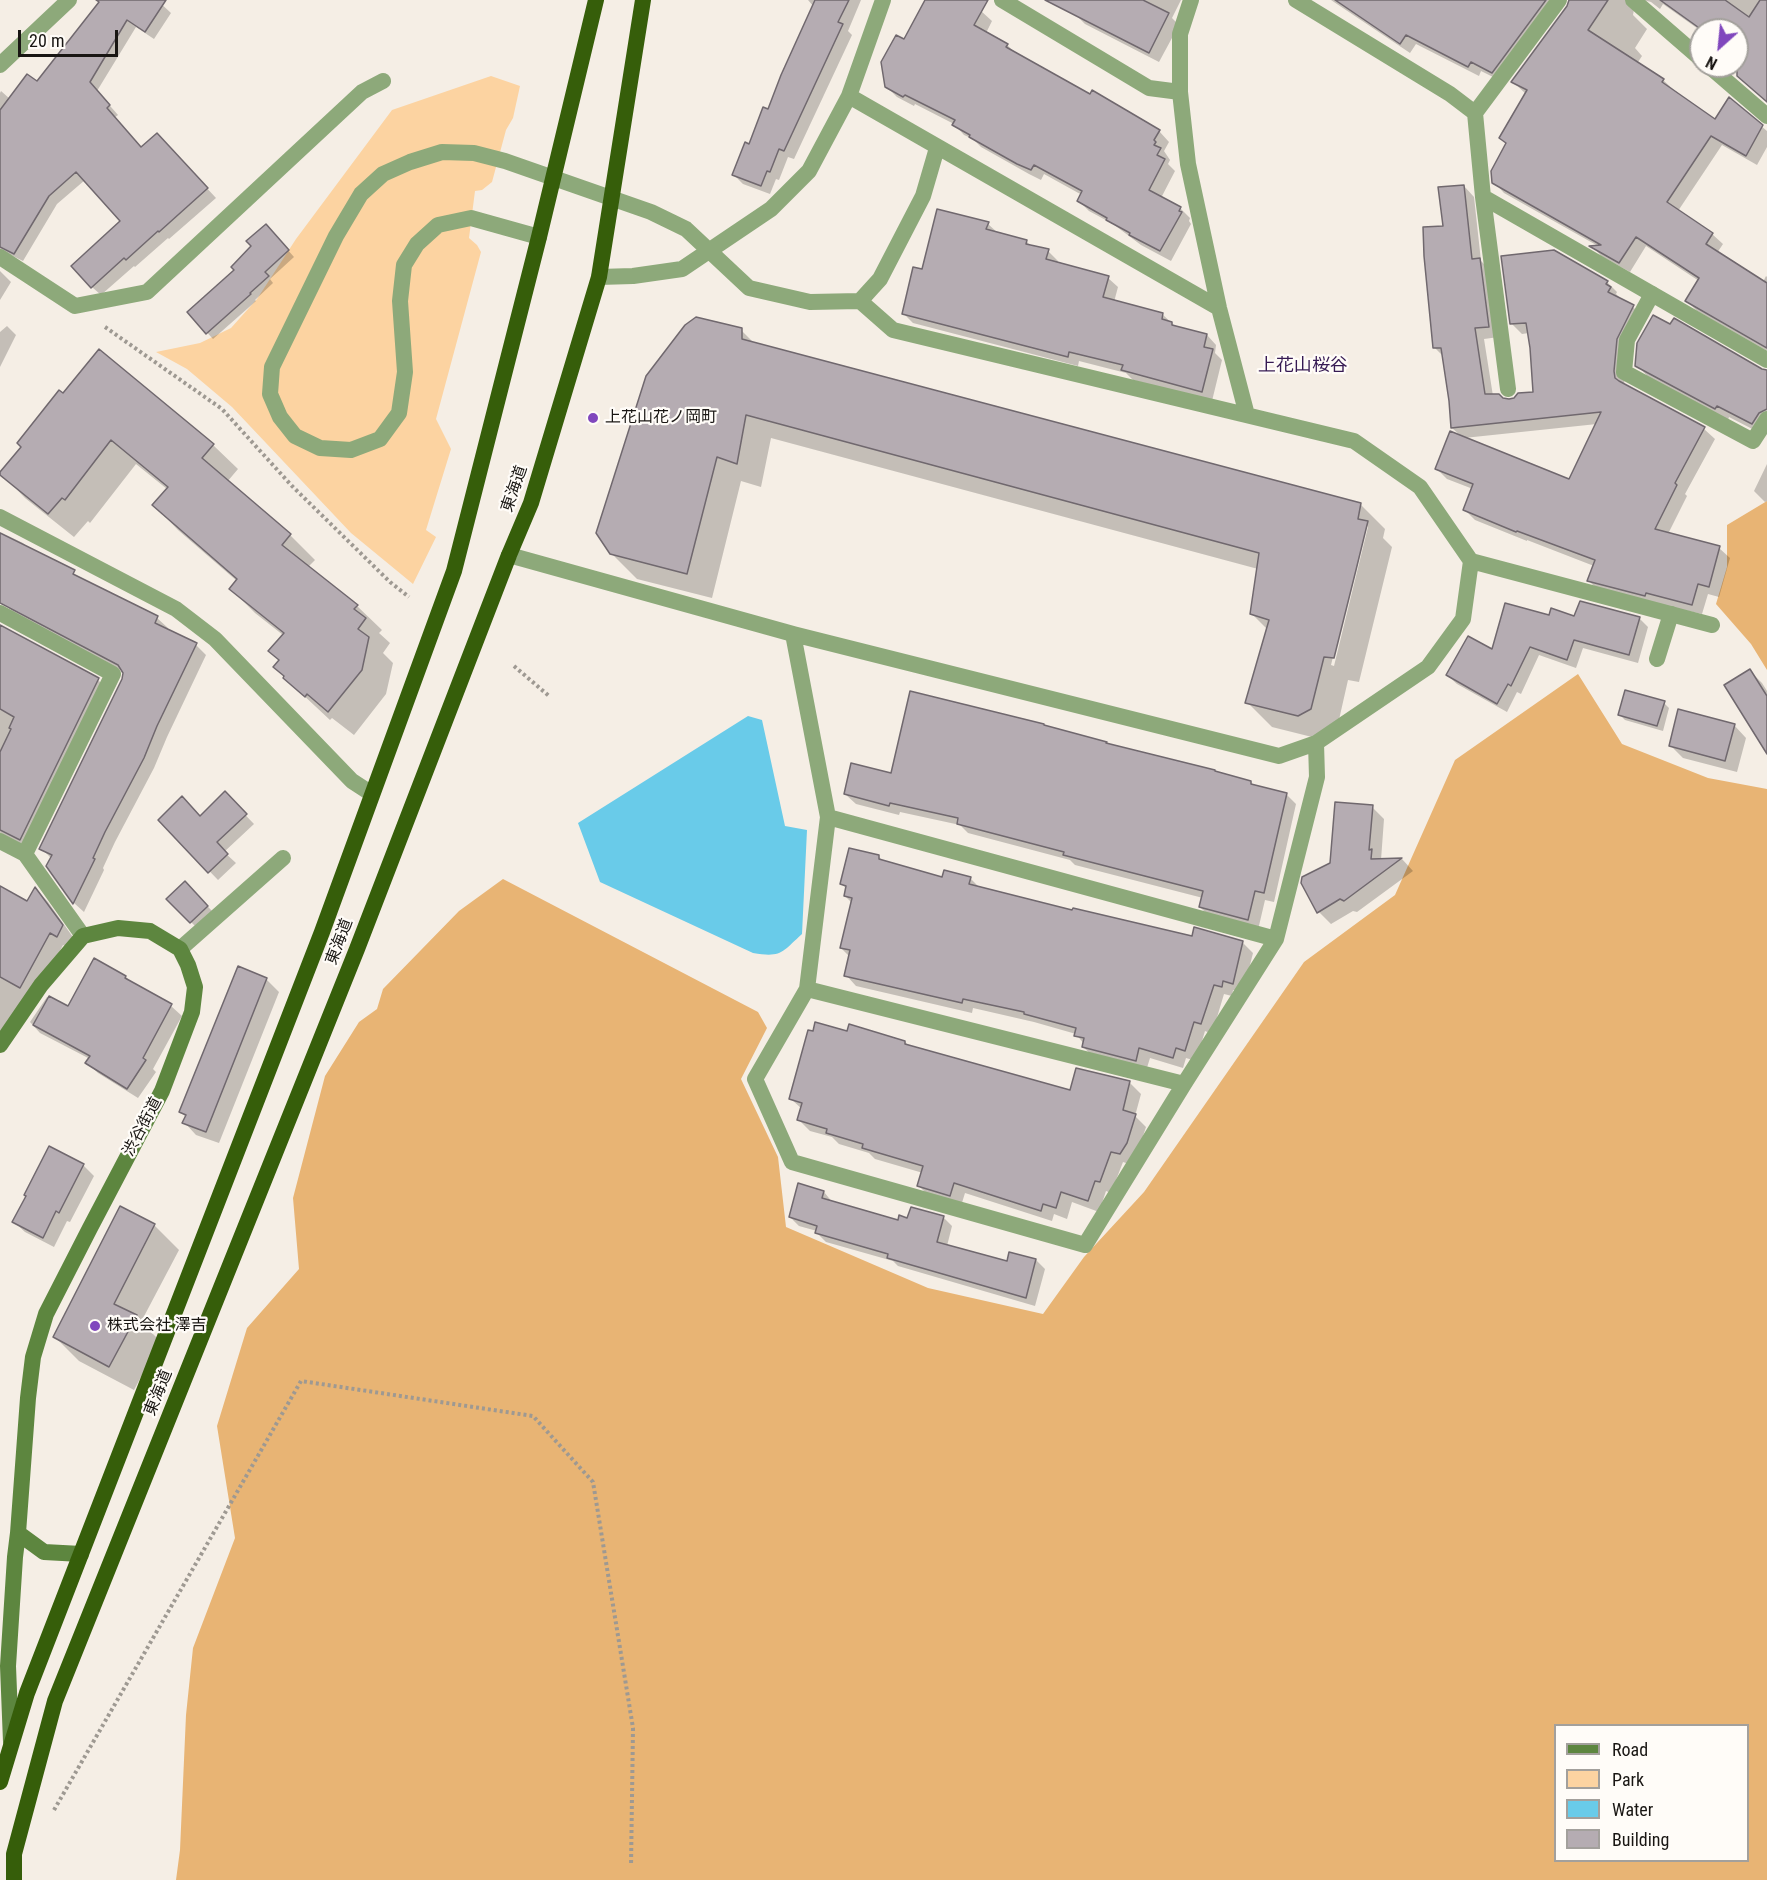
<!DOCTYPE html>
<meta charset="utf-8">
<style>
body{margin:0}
#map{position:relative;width:1767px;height:1880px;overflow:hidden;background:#f5eee5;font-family:"Roboto Condensed",sans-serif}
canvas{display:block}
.legend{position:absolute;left:1554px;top:1724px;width:195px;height:138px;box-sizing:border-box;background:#fffcf8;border:2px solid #a3a09c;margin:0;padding:8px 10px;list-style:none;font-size:18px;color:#191613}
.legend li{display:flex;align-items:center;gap:12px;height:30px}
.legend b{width:30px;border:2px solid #a3a09c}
.north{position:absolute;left:1689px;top:18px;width:60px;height:60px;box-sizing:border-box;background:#fffcf8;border:2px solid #a3a09c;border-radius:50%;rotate:207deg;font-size:16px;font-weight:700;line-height:24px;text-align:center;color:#191613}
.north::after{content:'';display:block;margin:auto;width:21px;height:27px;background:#8047bd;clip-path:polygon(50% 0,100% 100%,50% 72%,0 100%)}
.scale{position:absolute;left:18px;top:30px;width:100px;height:27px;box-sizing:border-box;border:3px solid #191613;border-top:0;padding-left:8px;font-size:18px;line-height:21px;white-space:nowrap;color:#191613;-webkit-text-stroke:4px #fffcf8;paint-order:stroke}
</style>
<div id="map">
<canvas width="1767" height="1880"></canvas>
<ul class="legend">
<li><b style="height:8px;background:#5d863f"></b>Road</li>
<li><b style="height:16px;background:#fcd3a1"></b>Park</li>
<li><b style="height:16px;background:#69cbe9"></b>Water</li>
<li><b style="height:16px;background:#b5acb2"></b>Building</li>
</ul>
<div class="north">N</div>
<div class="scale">20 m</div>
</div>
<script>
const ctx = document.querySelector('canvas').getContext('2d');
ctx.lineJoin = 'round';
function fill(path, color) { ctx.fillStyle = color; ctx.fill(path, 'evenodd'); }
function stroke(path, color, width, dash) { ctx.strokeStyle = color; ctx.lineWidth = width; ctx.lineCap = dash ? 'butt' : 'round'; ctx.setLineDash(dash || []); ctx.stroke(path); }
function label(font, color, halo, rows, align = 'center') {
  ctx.font = font + ' "Roboto Condensed","Noto Sans JP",sans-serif'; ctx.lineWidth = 4.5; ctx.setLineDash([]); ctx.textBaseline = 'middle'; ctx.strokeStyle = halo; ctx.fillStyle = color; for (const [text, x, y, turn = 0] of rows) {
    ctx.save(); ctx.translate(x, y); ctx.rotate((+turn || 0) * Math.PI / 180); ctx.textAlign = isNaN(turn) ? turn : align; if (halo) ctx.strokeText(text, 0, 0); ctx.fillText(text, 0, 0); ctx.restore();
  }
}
fill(new Path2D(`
 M491 76 520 86 513 118 506 130 492 182 482 190 475 191 469 238 477 245 481 252 436 419 451 449 426 530 436 537 413 584 351 533 232 407 187 369 156 352 200 343 231 328 257 299 296 239 392 110Z`), '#fcd3a1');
fill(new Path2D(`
 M1767 501V670L1751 644 1716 604 1727 567V525Z
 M1578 674 1622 744 1708 778 1767 789V1880H176L180 1850 186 1715 193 1648 235 1538 217 1426 247 1328 299 1269 293 1198 325 1076 359 1022 377 1009 383 989 459 911 503 879 758 1012 767 1028 741 1079 778 1157 786 1227 928 1288 1043 1314 1084 1257 1144 1192 1304 962 1395 895 1455 760ZM1556 1726H1748V1860H1556Z`), '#e8b474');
fill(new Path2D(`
 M748 716 762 720 785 826 807 830 802 934C782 952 782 958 753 953L600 882 578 823Z`), '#69cbe9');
fill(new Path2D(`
 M103 0H157L171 13 154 39 136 27 97 91 118 115 114 118 142 149 166 144 216 198 169 239 168 238 135 267 134 266 101 295 92 287 122 221 85 180 57 204 23 261 11 255 0 259V93L1 91 10 99 37 83Z
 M808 0H861L848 31 852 35 794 159 788 157 779 180 776 179 770 194 743 184 734 175 769 111 814 7Z
 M927 0H961L981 11 992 21 986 33 1007 45 1018 55 1159 131 1169 142 1164 151 1170 160 1168 164 1175 171 1161 198 1180 208 1190 218 1189 221 1191 224 1171 261 1141 245 1113 224 1089 211 1079 201 1082 195 1044 174 1041 180 1029 174 981 147 973 139 964 135 954 124 915 104 914 106 897 97 887 87 905 41Z
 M1049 0H1181L1172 18 1179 25 1159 62 1085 24 1075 14Z
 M1331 0H1566L1503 82 1481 71 1479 76 1416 44 1410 53Z
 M1567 0H1640L1635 4 1633 15 1647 29 1635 48 1642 56 1638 62 1663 80 1674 90 1715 122 1743 111 1767 131V147L1757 165 1722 145 1678 211 1712 234 1723 244 1717 253 1763 282 1766 276 1767 277V351L1697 311 1687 301 1699 281 1646 246 1630 272 1601 256 1593 247 1598 246 1504 193 1494 182 1507 145 1501 138 1526 94 1513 82 1569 7 1570 0Z
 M1643 0H1767V74L1737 53V30L1701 31 1663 4 1660 9 1651 2Z
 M1464 186 1474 197 1481 261 1490 270 1499 337 1484 339 1493 396 1509 401 1535 393 1529 333 1522 334 1512 324 1607 282 1617 292 1616 294 1620 298 1633 307 1643 317 1627 350 1624 386 1704 429 1715 439 1685 494 1687 496 1668 534 1719 548 1730 558 1719 597 1708 594 1702 614 1599 591 1589 581 1594 566 1527 540V541L1475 520 1465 510 1473 489 1447 479 1437 469 1462 437 1452 428 1444 357 1434 347 1444 227ZM1597 424 1570 481 1464 438Z
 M988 224 999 234 1026 241 1032 247 1048 251 1058 261 1057 264 1108 278 1118 287 1114 302 1162 314 1176 327 1207 335 1216 345 1215 353 1222 360 1212 401 1133 380 1126 373 1079 361 1078 366 913 323 903 313 923 271Z
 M272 232 294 257 270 279 273 283 255 300 256 301 213 339 189 313 236 270 253 246Z
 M0 271 11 282 0 300Z
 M7 326 16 335 0 367V332Z
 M741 330 756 345 1360 504 1385 529 1383 538 1392 547 1359 682 1348 680 1336 733 1324 740 1272 727 1247 702 1268 630 1251 613 1258 569 771 438 761 487 741 481 712 598 637 579 611 553ZM1366 524 1368 527 1334 666 1331 665Z
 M99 351 213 445 238 469 227 482 290 535 315 560 308 567 357 606 382 630 379 633 390 643 383 653 393 663 386 694 354 735 332 718 330 720 285 678 280 661 270 651 283 635 255 613 231 589 237 581 178 530 154 505 167 489 136 464 90 523 88 521 74 537 25 498 1 473Z
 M1637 365 1767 386V432L1764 435 1729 417 1728 420 1649 378Z
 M1767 464V501L1765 502 1754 491Z
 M0 532 23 543 29 549 70 569 80 580 157 618 168 628 166 630 196 645 206 655 167 737 154 768 115 842 103 868 104 870 84 912 74 903 48 866 52 859 41 848 124 679V672L14 613 4 603 0 581Z
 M1550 617 1639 618 1648 627 1638 663 1583 648 1576 668 1539 655 1521 694 1517 692 1507 712 1457 684 1447 675 1493 651Z
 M0 626 98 680 107 689 30 848 0 834Z
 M1750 671 1762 683 1767 691V750Z
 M1664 703 1669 708 1663 731 1625 720 1620 715Z
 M1734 725 1746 738 1737 772 1683 758 1670 745Z
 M1045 727 1251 782 1255 787 1286 794 1296 804 1274 902 1265 900 1258 930 1210 917 1200 907 1203 898 1075 865 1070 860 968 833 960 825 900 812 899 815 856 804 845 794 892 775Z
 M225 794 254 824 224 852 236 863 218 880 160 820 200 818Z
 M1372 807 1384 819 1381 860 1402 859 1413 871 1357 912 1353 911 1331 924 1319 912 1331 864Z
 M879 857 884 862 943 878H970L981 889 1073 912 1193 938 1242 942 1253 953 1243 993 1233 990 1232 996 1224 994 1212 1034 1205 1031 1196 1061 1186 1058 1183 1068 1150 1058 1146 1071 1094 1057 1083 1047 1084 1044 1076 1034 1034 1022 973 1008 972 1013 856 986 846 975 850 957 841 948 852 903 845 896 847 889 842 884Z
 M185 883 213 912 197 928 168 899Z
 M0 888 28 903 36 889 48 902 75 940 70 949 63 945 36 996 0 1032Z
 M126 977 133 984 171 1006 182 1016 153 1069 156 1072 138 1098 98 1073 87 1063 90 1059 40 1033 30 1022 47 997 68 1008Z
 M266 979 279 992 219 1143 196 1135 184 1122 186 1117 180 1111Z
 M848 1033 905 1042 910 1047 1071 1092 1077 1069 1130 1083 1141 1094 1135 1116 1146 1127 1137 1154 1132 1165 1123 1162 1111 1193 1106 1191 1099 1212 1072 1202 1067 1219 1054 1214 1052 1221 965 1193 961 1206 930 1197 919 1186 923 1173 875 1159 869 1153 839 1144 832 1137 810 1131 799 1120 802 1109 791 1099Z
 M83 1165 94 1176 70 1222 67 1221 54 1247 25 1232 14 1222Z
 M824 1192 833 1203 899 1222 943 1217 952 1226 947 1246 1008 1263 1036 1260 1045 1269 1035 1306 898 1266 893 1261 826 1242 817 1233V1231L799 1226 790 1217Z
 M121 1208 154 1225 179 1250 141 1322 160 1341 134 1390 79 1361 55 1337Z`), '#0003');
const building = new Path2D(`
 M96 0H166L145 32 127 20 90 82 110 105 107 108 141 147 157 133 208 188 159 232 158 231 126 260 124 258 91 288 71 266 120 221 76 172 49 196 14 254 0 247V110L27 74 37 81 99 2Z
 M815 0H849L838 22 843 24 784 151 779 149 770 172 767 171 761 186 732 175 745 142 749 144 763 107 768 109 781 75Z
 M925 0H988L974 25 1008 44 1006 47 1090 94 1092 90 1160 130 1154 140 1156 142 1154 145 1161 148 1157 155 1165 159 1149 190 1181 207 1179 211 1182 212 1160 251 1129 235 1130 233 1106 220 1107 218 1077 201 1082 191 1034 165 1031 170 1017 164 969 137 970 135 952 125 955 120 905 95 903 97 885 87 881 62 896 35 904 39Z
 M1045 0H1143L1169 13 1149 53Z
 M1335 0H1546L1492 73 1471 62 1468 67 1406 35 1400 44Z
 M1569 0H1608L1588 30 1664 79 1662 82 1715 119 1729 97 1763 125 1746 156 1711 136 1667 202 1713 233 1706 244 1767 283V348L1685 301 1699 278 1636 237 1619 263 1589 246 1601 245 1492 183 1491 171 1506 143 1499 138 1527 90 1511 82 1567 6Z
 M1660 0H1725L1749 17 1760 0H1767V102L1737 76V30H1702Z
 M1464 185 1472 259 1480 258 1489 327 1475 328 1485 394H1499L1503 398 1509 399 1514 398 1518 393 1533 392 1530 348 1526 323 1510 324 1501 256 1554 250 1608 281 1606 284 1611 287 1608 292 1634 305 1617 339 1614 371 1615 378 1619 381 1705 427 1675 483 1677 485 1655 529 1720 546 1709 587 1698 584 1692 605 1646 593 1645 596 1587 581 1595 560 1517 531 1516 532 1463 510 1473 484 1435 469 1450 431 1569 479 1601 412 1451 428 1449 401 1441 348H1433L1424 256 1423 227 1443 226 1438 187Z
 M937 209 989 222 986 229 1027 240 1026 244 1049 249 1046 259 1109 276 1103 297 1163 313 1162 319 1172 322V325L1207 334 1204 347 1213 349 1202 392 1121 370 1123 365 1069 352 1068 357 902 314 913 267 922 269Z
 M266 224 289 250 265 272 269 276 250 293 251 294 206 334 187 312 234 270 231 267 251 246 246 241Z
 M1653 315 1670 324 1674 318 1762 369 1767 370V409L1759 413 1752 424 1717 406 1715 409 1635 366 1637 343Z
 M696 317 742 328V339L1361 503 1358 519 1368 521 1356 570 1334 658 1324 657 1311 709 1298 716 1245 703 1269 620 1250 614 1259 553 746 415 737 464 717 457 687 574 610 554 596 533 646 376 685 325Z
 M99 349 214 444 202 458 291 534 282 545 358 605 354 609 366 618 358 629 369 637 362 670 328 712 307 694 305 697 283 678 284 676 273 667 279 660 268 651 284 633 229 589 237 579 152 505 168 487 111 440 65 500 62 498 48 514 0 475V472L21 447 17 443 59 390 63 393Z
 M0 533 75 570 73 574 158 616 155 623 197 643 157 726 144 758 105 832 93 858 95 859 73 904 46 866 52 855 39 849 122 679 123 673 118 665 0 603Z
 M1580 601 1640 617 1629 655 1574 640 1567 660 1530 647 1511 686 1508 684 1497 704 1446 675 1468 636 1492 649 1505 603 1549 615 1551 608 1574 616Z
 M0 625 99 678 20 840 0 830V752L11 729 9 728 14 717 0 709Z
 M1750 669 1767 696V754L1724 685Z
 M1625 690 1665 701 1657 726 1618 715Z
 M910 691 1044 724V725L1107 742 1106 743 1215 770V771L1251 781V784L1287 793 1264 893 1255 891 1248 920 1199 907 1203 891 1063 855 1064 852 957 824 958 818 890 803 889 806 844 794 851 763 891 773Z
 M1678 709 1735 724 1725 761 1669 746Z
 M225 791 247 814 217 842 228 854 208 873 158 820 182 796 200 816Z
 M1335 802 1373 805 1369 850 1372 849 1371 859 1402 858 1344 901 1340 899 1317 913 1301 883 1302 877 1330 863Z
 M849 848 879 855V859L942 877 944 870 971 877 969 884 1072 910 1073 908 1192 936 1194 927 1243 941 1233 984 1223 981 1222 987 1214 985 1201 1024 1194 1022 1185 1051 1176 1048 1173 1058 1139 1048 1136 1061 1082 1047 1084 1038 1074 1036 1076 1028 1024 1014V1012L963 999 962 1003 844 976 850 950 840 948 852 898 844 896 846 886 840 884Z
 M185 881 208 906 190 923 166 899Z
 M0 886 27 901 35 887 63 925 57 937 50 933 20 988 0 977Z
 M94 958 126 976 125 978 172 1004 143 1058 146 1060 127 1089 85 1063 90 1056 33 1025 49 996 68 1006Z
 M238 966 267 978 206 1132 182 1123 186 1115 179 1112Z
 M815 1022 847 1031 849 1024 905 1041V1044L1070 1090 1076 1068 1130 1081 1123 1110 1136 1114 1127 1143 1120 1154 1111 1152 1100 1182 1095 1181 1088 1201 1061 1192 1056 1208 1043 1204 1041 1211 954 1183 950 1196 917 1186 923 1166 862 1148 863 1144 826 1133 827 1129 797 1120 802 1103 789 1099 808 1030 813 1031Z
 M49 1146 84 1164 59 1213 56 1211 43 1238 12 1222 26 1196 24 1195Z
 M798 1183 824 1191 822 1198 898 1220 899 1215 907 1218 911 1207 944 1216 937 1242 1007 1261 1009 1252 1036 1259 1026 1298 887 1258 888 1254 815 1233 817 1226 789 1217Z
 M120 1206 155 1224 114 1304 137 1315 109 1367 53 1337Z`);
fill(building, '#b5acb2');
stroke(building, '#70686e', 1.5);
stroke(new Path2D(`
 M105 327 222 409 292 486 390 582 409 597
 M514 666 549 696
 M54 1810 301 1381 533 1416 593 1482 633 1728 631 1866`), '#9e9992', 4, [3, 3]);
stroke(new Path2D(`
 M1652 294 1627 340 1624 372 1753 441 1767 419
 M0 517 176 609 215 639 352 781 372 794
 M1657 659 1671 614
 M180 949 283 858`), '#8da97a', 16);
stroke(new Path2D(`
 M1002 0 1149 88 1180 92
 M1191 0 1180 34V92L1188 164 1219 308 1247 415
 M1296 0 1450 94 1475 113
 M1633 0 1701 59
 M0 65 69 0
 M1709 66 1767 116
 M849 96 1219 308
 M1483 197 1767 360
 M0 257 75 306 147 292 362 92 383 81
 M599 277 633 276 682 269 771 209 809 171 849 96 883 0
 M860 301 880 279 923 196 937 148
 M1508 389 1483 197 1475 113 1559 0
 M509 555 793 634 1279 756 1316 743 1428 667 1463 619 1471 561 1420 487 1354 441 893 330 860 301 810 302 749 288 686 229 651 212 505 161 474 153 442 152 410 162 383 174 361 194 336 236 272 367 270 394 280 417 295 436 320 448 351 450 380 439 399 413 405 372 400 301 404 265 417 244 438 225 471 218 539 237
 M1471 561 1712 625
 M0 613 113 674 25 854 83 936
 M793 634 828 817 807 989 755 1079 792 1162 1085 1245 1184 1084 1276 939 1317 777 1316 743
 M828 817 1276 939
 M0 841 25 854
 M807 989 1184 1084`), '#8da97a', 16);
stroke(new Path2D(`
 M0 1045 41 985 83 936 118 928 150 931 180 949 188 965 195 987 192 1012 162 1091 90 1228 46 1314 33 1357 28 1398 18 1533 15 1557 8 1666 11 1742
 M18 1533 44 1552 81 1554`), '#5d863f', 16);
stroke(new Path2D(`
 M0 1782 27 1693 322 932 454 571 539 237 596 0
 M14 1880V1854L55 1701 357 949 509 555 531 503 599 277 643 0`), '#365e0a', 16);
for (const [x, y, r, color] of [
 [593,418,6,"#8047bd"],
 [95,1326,6,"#8047bd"]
]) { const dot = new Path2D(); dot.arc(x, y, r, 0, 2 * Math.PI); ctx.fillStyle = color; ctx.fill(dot); stroke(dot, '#fffcf8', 2); }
label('16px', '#191613', '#fffcf8', [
 ["上花山花ノ岡町",605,418],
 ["株式会社 澤吉",107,1326]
], 'left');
label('16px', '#191613', '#fffcf8', [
 ["東海道",515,489,-71],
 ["東海道",340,942,-69],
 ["渋谷街道",143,1127,-62],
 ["東海道",159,1393,-68]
]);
label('18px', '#361a53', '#fffcf8', [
 ["上花山桜谷",1303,366]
]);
</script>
